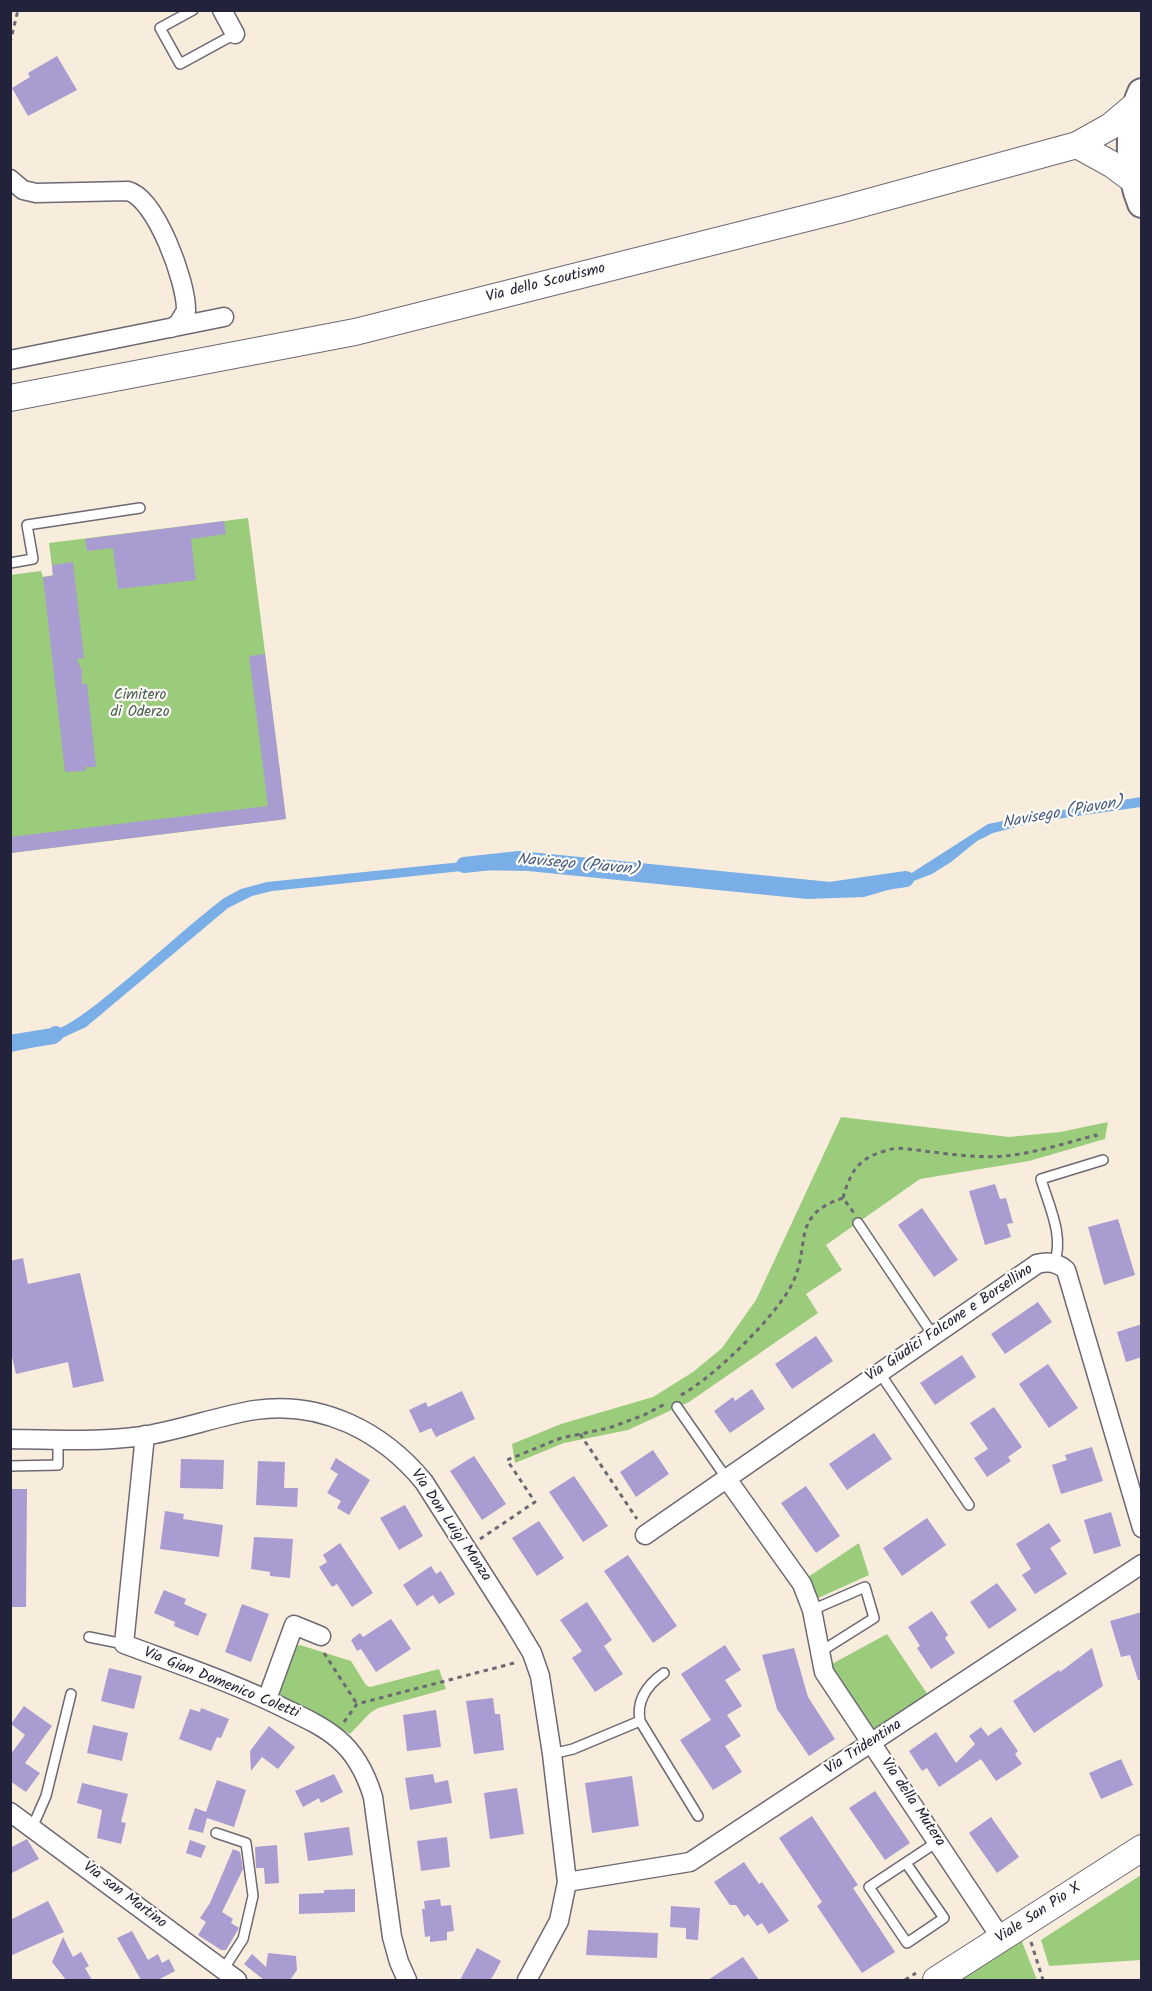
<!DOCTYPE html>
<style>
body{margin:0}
#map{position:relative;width:1152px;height:1991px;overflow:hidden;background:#f8eddc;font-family:Kalam,sans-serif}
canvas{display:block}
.frame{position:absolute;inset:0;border:12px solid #22223b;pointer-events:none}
</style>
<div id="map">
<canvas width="1152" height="1991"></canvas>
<div class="frame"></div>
</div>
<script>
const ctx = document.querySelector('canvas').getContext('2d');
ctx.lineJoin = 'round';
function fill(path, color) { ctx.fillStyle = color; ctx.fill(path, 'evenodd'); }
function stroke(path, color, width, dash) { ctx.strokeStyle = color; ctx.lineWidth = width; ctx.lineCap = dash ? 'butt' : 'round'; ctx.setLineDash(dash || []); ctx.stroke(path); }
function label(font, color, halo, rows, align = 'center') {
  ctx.font = font + ' Kalam,sans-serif'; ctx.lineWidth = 4.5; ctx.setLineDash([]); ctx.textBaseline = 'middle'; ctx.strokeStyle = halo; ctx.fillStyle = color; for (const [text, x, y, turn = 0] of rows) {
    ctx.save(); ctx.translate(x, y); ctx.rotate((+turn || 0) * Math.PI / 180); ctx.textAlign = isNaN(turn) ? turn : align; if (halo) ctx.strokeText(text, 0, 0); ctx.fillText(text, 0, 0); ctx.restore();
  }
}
fill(new Path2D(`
 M248 518 286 819 11 853 10 575 41 571 43 577 53 575 49 543Z
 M841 1117 1009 1137 1060 1132 1108 1122 1105 1139 1029 1161 920 1179 826 1245 842 1270 806 1294 818 1313 689 1402 628 1430 564 1443 515 1463 512 1444 561 1424 653 1397 693 1372 722 1348 756 1300Z
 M859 1543 869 1575 816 1599 805 1579Z
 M887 1634 928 1695 876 1731 869 1730 830 1665Z
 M300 1645 351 1661 366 1685 370 1687 439 1669 446 1689 378 1708 370 1713 350 1734 318 1715 275 1696 293 1647Z
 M1141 1875V1960L1049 1966 1041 1940Z
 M1021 1939 1037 1980H958Z`), '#9acc7c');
fill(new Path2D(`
 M1141 797V807L1035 822 993 833 977 841 951 862 932 874 898 887 864 897 807 899 528 871 471 870 272 891 252 896 228 908 86 1027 49 1044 11 1052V1044C57 1039 91 1009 125 981 158 954 190 924 224 898L241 889 267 882 462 862 551 864 834 892 873 887 910 874 988 824 1022 817Z`), '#7aaee7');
stroke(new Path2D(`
 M464 865 519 859 830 890 906 879
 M10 1043 53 1036 56 1034`), '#7aaee7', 16);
fill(new Path2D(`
 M57 56 77 90 28 116 12 88 30 77 28 73Z
 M224 521 226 534 191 539 196 580 118 589 113 548 87 551 85 539Z
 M73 562 84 658 77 659 82 671V684H87L96 767H85L86 771 65 772 43 577 53 576 52 565Z
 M265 654 286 819 10 853V837L268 806 249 656Z
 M995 1184 1000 1199 1006 1198 1013 1223 1007 1224 1011 1237 985 1245 969 1191Z
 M922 1208 958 1260 934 1277 898 1225Z
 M1118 1219 1135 1275 1104 1285 1088 1227Z
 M23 1258 28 1284 80 1273 104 1381 73 1388 68 1362 16 1374 10 1348V1261Z
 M1038 1302 1052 1322 1005 1354 991 1334Z
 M1142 1324V1357L1126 1362 1117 1332Z
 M816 1336 833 1361 792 1389 775 1364Z
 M962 1355 976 1377 935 1405 920 1383Z
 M1048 1364 1078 1408 1049 1428 1019 1384Z
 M752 1389 765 1409 730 1433 714 1411 733 1397 735 1401Z
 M462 1391 475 1419 436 1437 431 1428 420 1433 409 1410 426 1402 428 1407Z
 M994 1407 1022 1447 1008 1457 1011 1461 987 1477 974 1458 988 1449 970 1423Z
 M874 1433 892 1459 847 1490 829 1464Z
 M1092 1447 1103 1481 1061 1494 1052 1465 1067 1460 1065 1455Z
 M653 1450 669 1474 636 1497 620 1472Z
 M474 1456 506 1504 482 1520 450 1471Z
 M336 1458 370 1480 349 1515 337 1508 341 1501 327 1493 338 1474 330 1469Z
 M181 1459 224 1460 223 1489 180 1488Z
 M258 1461 285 1462 284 1488H298L297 1507 256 1505Z
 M574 1476 608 1526 583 1542 549 1492Z
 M806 1486 840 1536 816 1553 781 1503Z
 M10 1489H27L26 1607H10Z
 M405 1505 423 1536 399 1550 380 1518Z
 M165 1511 184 1514 183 1519 223 1525 219 1557 160 1549Z
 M1111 1512 1121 1546 1094 1554 1084 1520Z
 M927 1518 946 1545 902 1576 883 1548Z
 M539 1521 564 1558 537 1576 512 1538Z
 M1049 1523 1061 1541 1050 1548 1067 1574 1035 1594 1022 1575 1031 1569 1016 1544Z
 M254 1537 293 1539 290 1578 270 1576V1572L251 1569Z
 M340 1543 373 1593 352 1607 337 1584 332 1587 319 1567 327 1562 323 1555Z
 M628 1555 677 1626 653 1643 604 1571Z
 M431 1566 436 1574 441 1571 455 1594 439 1604 433 1595 417 1606 403 1585Z
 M997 1583 1017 1610 989 1629 970 1602Z
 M164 1590 186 1599 184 1604 207 1614 198 1636 174 1626 175 1622 154 1613Z
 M587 1602 612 1640 604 1646 623 1674 595 1692 572 1658 582 1651 560 1620Z
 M242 1604 269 1614 251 1662 225 1652Z
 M932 1611 948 1635 945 1638 955 1653 931 1669 917 1648 920 1646 908 1627Z
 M1142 1612V1680H1138L1130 1655 1121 1657 1110 1621Z
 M391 1619 411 1649 376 1672 361 1649 357 1651 351 1640 360 1633 363 1637Z
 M725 1645 741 1670 725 1680 742 1706 727 1715 741 1736 725 1746 742 1772 713 1790 680 1740 711 1720 681 1674Z
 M794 1648 808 1697 835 1739 809 1756 777 1709 762 1655Z
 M1092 1648 1103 1686 1034 1733 1013 1701 1059 1670 1060 1672Z
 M109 1668 142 1676 134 1709 101 1701Z
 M493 1698 495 1714H500L504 1750 474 1754 466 1701Z
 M24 1706 52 1726 25 1763 40 1773 26 1792 10 1781V1755L25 1735 11 1724Z
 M201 1708 229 1719 221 1738 217 1737 211 1751 179 1739 190 1709 200 1712Z
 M436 1710 441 1747 407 1751 403 1715Z
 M93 1725 128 1733 122 1761 87 1753Z
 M269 1726 295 1747 278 1769 262 1757 251 1771 250 1751Z
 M981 1727 988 1736 1001 1727 1018 1751 1015 1754 1022 1764 996 1781 981 1759 939 1787 927 1768 922 1771 909 1751 936 1732 956 1763 975 1744 969 1736Z
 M1121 1759 1133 1785 1101 1799 1089 1773Z
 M334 1774 343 1792 321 1803 319 1798 303 1807 295 1791Z
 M433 1774 435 1783 448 1780 452 1803 410 1810 405 1778Z
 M632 1776 639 1826 592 1833 585 1783Z
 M217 1780 246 1790 234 1827 207 1818 203 1833 188 1829 195 1808 206 1812Z
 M82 1783 128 1794 121 1822 126 1823 121 1844 97 1838 102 1810 77 1803Z
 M517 1788 524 1834 490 1839 484 1793Z
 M875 1791 910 1843 885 1860 849 1808Z
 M812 1816 858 1885 853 1888 895 1952 862 1973 817 1906 822 1902 779 1838Z
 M991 1817 1019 1857 997 1873 969 1833Z
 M349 1827 353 1855 308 1861 304 1833Z
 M447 1837 450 1867 421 1871 417 1841Z
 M27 1839 39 1859 10 1874V1848Z
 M190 1840 206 1846 201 1858 186 1853Z
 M277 1845 279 1883 265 1884 264 1868H256L255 1847Z
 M233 1849 240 1852 243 1869 222 1912 233 1919 231 1923 239 1928 226 1950H221L198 1935 206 1922 200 1918 210 1903Z
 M744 1862 759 1884 762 1882 789 1921 769 1934 762 1923 757 1926 748 1914 744 1917 736 1905H730L714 1882Z
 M355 1889V1912L299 1914V1894L324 1893V1890Z
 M440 1899 441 1906 451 1905 454 1931 447 1932V1940L430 1942V1936L425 1937 422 1909H425L424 1901Z
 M48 1901 64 1932 10 1956V1920Z
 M671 1906 700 1908 698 1940 686 1939V1928L670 1927Z
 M588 1930 658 1933 657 1958 586 1955Z
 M132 1931 148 1960 158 1954 162 1963 169 1959 175 1971 158 1980H141L117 1938Z
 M63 1937 73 1957 81 1952 89 1966 85 1968 92 1980H66L52 1962Z
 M477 1948 501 1961 493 1976 490 1980H460Z
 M268 1953 296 1956 297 1970 290 1980H264L244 1964 252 1954 266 1967Z
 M743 1957 759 1980H708Z`), '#a99cd1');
const lane = new Path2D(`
 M193 10 160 28 180 64 235 34
 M10 563 33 559 27 525 140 508
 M858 1223 933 1335
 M1054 1263C1065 1237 1048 1204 1041 1179L1103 1160
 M879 1372 969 1505
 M677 1407 727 1479
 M10 1466 58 1465V1440
 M812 1610 865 1587 874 1618 820 1652
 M89 1637 124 1644
 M640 1721C636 1700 647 1685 664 1673
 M552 1754 573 1749 640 1721 698 1816
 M32 1828 46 1796 71 1694
 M216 1833 246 1843 253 1896 243 1939 223 1970
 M906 1863 944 1918 907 1943 869 1887 937 1842`);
const street = new Path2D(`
 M222 10 235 34
 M10 179 23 190 36 193 128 191C156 198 187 283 186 311L178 324 171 328
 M10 360 224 317
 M145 1435 124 1644C180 1665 237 1684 290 1711 307 1719 324 1727 338 1739 356 1754 366 1774 373 1797L392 1937 399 1962 407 1980
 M10 1439C55 1440 100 1442 143 1436 181 1430 218 1416 255 1410 322 1400 383 1432 424 1482L514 1623 532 1653 540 1676 552 1754 567 1882 559 1921 527 1980
 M727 1479 802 1584 812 1610 824 1672 1001 1938
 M645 1535 1037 1264C1048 1261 1057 1262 1066 1270L1142 1528
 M267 1699 294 1625 321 1636
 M10 1812 237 1980
 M567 1882 690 1862 1142 1564`);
const secondary = new Path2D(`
 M1077 145 1113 165 1136 182
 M10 398 355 332 843 209 1077 145 1111 126 1137 104
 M936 1980 1142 1848`);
const primary = new Path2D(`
 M1142 93C1128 124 1129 172 1142 203`);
stroke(lane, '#6d6973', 12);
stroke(street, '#6d6973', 21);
stroke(secondary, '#6d6973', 28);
stroke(primary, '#6d6973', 32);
stroke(new Path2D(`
 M10 43 18 10
 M843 1198C852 1165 863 1155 897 1148 932 1151 970 1159 1005 1156 1035 1153 1066 1143 1096 1135L1097 1139
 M681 1395C713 1378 778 1315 793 1282 811 1245 790 1215 843 1198L854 1213
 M580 1434 637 1519
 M480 1539 535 1502 507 1460 561 1438 609 1428 644 1415 665 1404
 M324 1653 357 1704
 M344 1722 357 1704 518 1662
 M1031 1942 1043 1980
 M905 1980 916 1973`), '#6d6973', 3, [4.5, 4.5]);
stroke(lane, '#fff', 9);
stroke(street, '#fff', 18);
stroke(secondary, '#fff', 26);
stroke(primary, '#fff', 28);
label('15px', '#22223b', '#fdfcf7', [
 ["Via dello Scoutismo",546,284,-14],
 ["Via Giudici Falcone e Borsellino",950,1324,-34],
 ["Via Don Luigi Monza",450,1526,56],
 ["Via Gian Domenico Coletti",221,1684,22],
 ["Via Tridentina",864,1748,-33],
 ["Via della Mutera",912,1803,56],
 ["Via san Martino",124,1896,37],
 ["Viale San Pio X",1039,1914,-33]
]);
label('15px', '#4c5e52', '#fdfcf7', [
 ["Cimitero",140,696],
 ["di Oderzo",140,713]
]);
label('italic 16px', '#455a80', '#fdfcf7', [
 ["Navisego (Piavon)",1063,814,-10],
 ["Navisego (Piavon)",578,866,5]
]);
</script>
